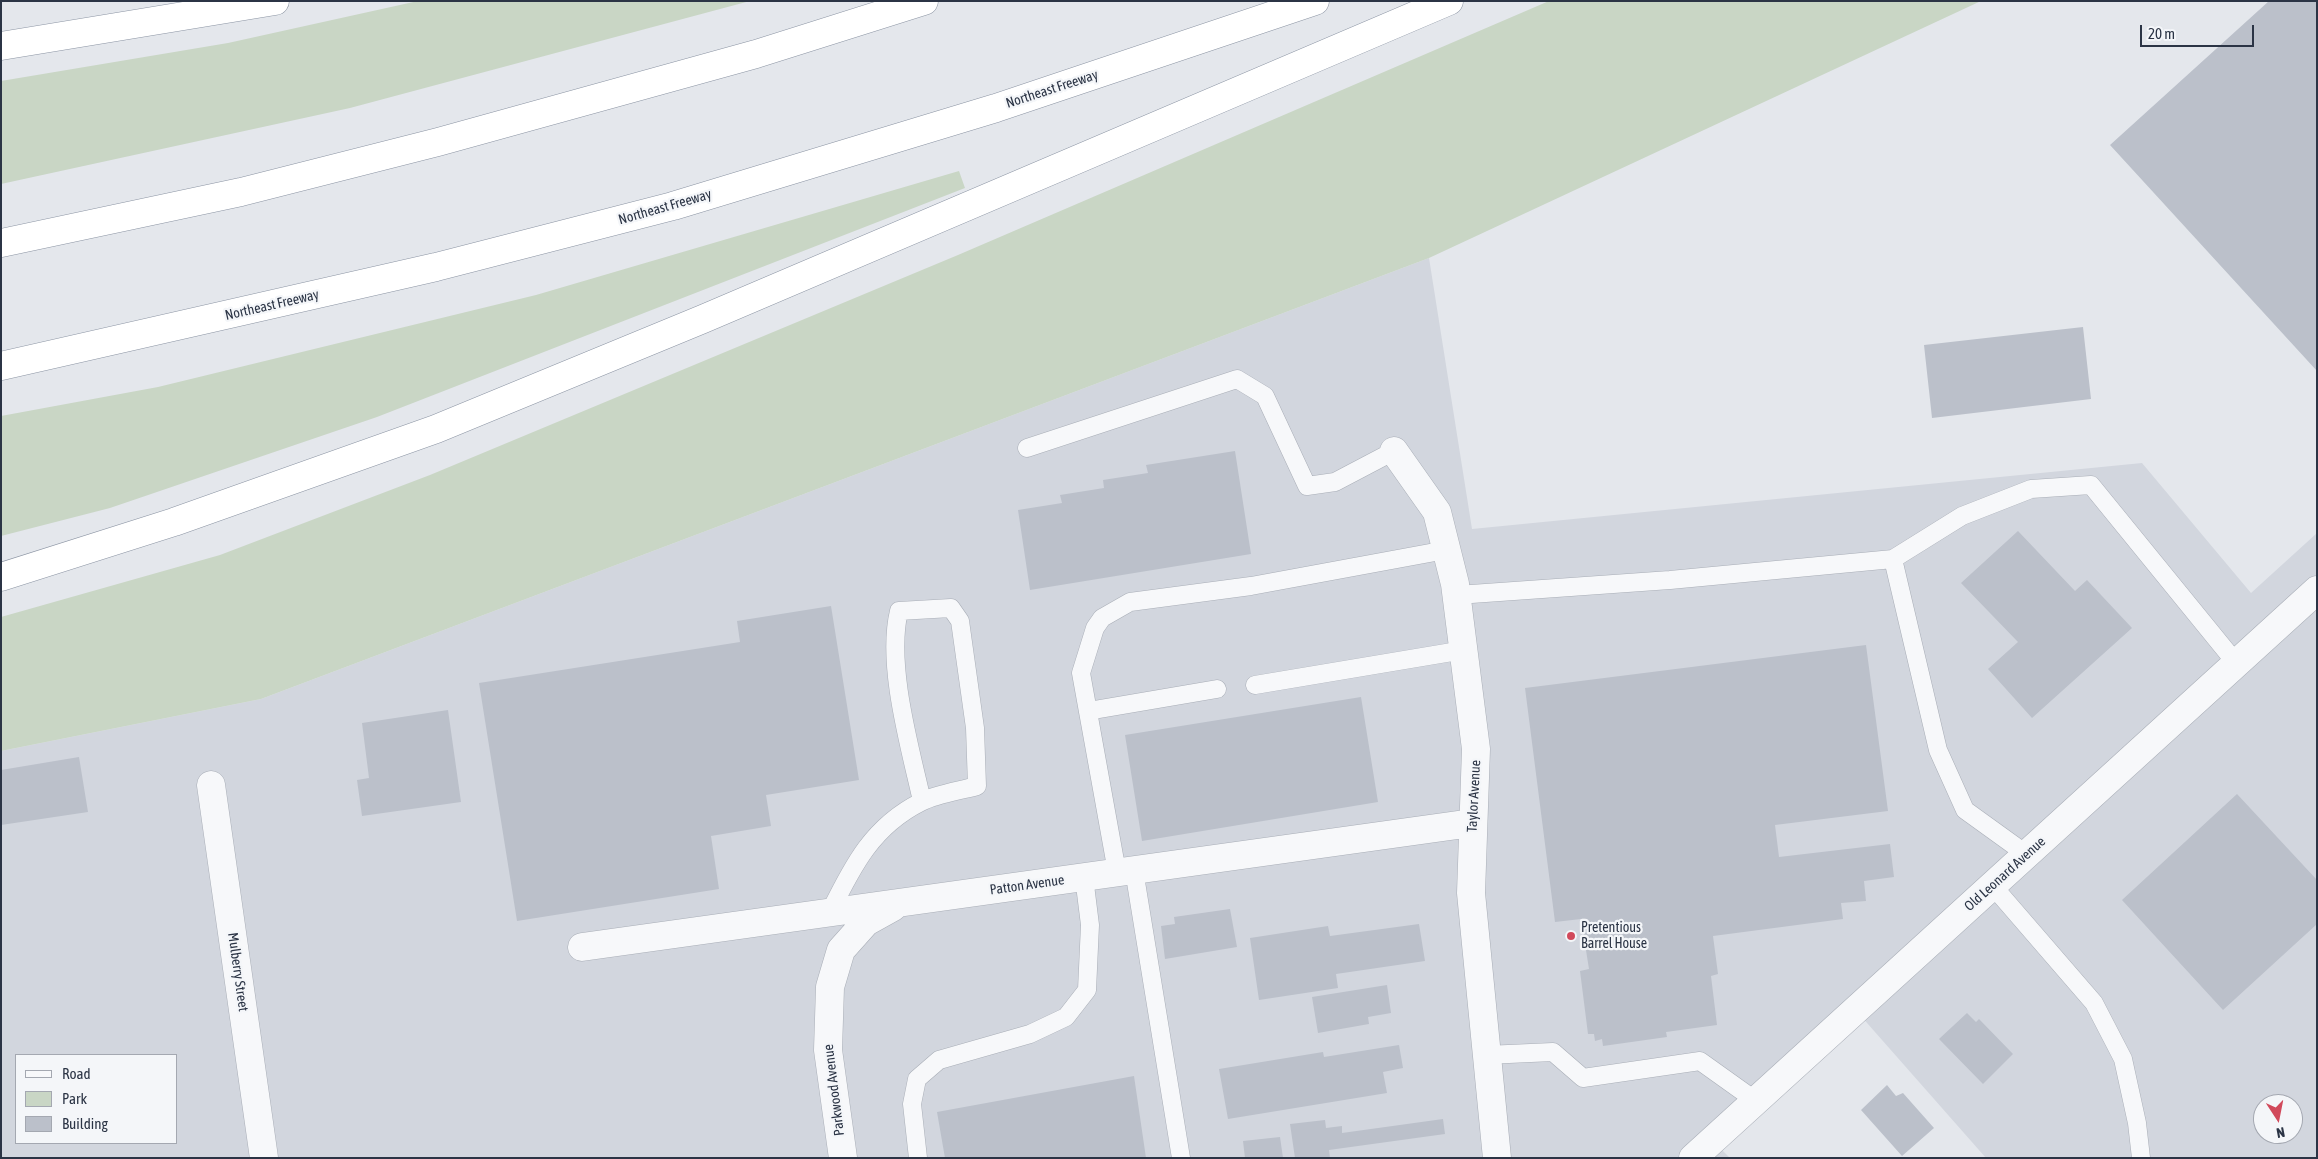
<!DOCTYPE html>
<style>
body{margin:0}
#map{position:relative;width:2318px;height:1159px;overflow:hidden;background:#e4e7ec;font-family:"Asap Condensed",sans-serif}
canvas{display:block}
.frame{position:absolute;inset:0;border:2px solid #2b3445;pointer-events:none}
.legend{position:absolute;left:15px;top:1054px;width:162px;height:90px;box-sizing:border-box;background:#f4f6f9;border:1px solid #a4a8b1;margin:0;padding:6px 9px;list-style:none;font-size:15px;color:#2b3445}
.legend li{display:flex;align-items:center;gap:10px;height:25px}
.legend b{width:25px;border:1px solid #a4a8b1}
.north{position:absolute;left:2253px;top:1094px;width:50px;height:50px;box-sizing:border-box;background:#f4f6f9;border:1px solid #a4a8b1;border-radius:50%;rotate:169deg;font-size:14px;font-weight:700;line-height:20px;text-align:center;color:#2b3445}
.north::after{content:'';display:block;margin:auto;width:18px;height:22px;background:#d1495b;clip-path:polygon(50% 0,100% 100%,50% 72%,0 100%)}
.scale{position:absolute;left:2140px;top:25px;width:114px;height:22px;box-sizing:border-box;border:2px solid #2b3445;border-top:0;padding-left:6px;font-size:15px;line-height:18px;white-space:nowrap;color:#2b3445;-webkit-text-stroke:4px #f4f6f9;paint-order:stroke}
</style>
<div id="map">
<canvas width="2318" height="1159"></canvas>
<div class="frame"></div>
<ul class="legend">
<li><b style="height:6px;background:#f7f8fa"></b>Road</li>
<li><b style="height:14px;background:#c9d6c5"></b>Park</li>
<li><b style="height:14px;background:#bbc0ca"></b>Building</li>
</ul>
<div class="north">N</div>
<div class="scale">20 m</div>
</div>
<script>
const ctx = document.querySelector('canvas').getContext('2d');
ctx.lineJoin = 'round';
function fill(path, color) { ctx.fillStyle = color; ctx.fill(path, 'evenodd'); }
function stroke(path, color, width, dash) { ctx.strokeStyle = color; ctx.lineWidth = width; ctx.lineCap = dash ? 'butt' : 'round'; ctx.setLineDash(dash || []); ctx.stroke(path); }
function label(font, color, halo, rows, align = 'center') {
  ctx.font = font + ' "Asap Condensed",sans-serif'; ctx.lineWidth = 4.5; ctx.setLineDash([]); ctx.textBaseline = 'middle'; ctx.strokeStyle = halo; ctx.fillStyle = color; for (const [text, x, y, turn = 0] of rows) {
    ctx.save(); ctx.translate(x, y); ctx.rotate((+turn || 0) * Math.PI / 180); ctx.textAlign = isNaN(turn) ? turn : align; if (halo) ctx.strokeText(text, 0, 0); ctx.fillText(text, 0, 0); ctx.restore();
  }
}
fill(new Path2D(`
 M1429 258 1472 529 2142 463 2251 593 2317 533V1158H1986L1860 1015 1719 1147 1730 1158H1V751L261 699ZM16 1055H176V1143H16ZM2263 1104H2293V1134H2263Z`), '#d2d6de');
fill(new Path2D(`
 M418 1H750L350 108 1 184V81L228 43Z
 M1549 1H1981L1429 258 261 699 1 751V617L220 555 430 475 958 255Z
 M959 171 965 188 377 417 110 508 1 536V416L158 387 536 295Z`), '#c9d6c5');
fill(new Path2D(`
 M2269 1H2317V371L2110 145Z
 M2083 327 2091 399 1932 418 1924 345Z
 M1235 451 1251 554 1030 590 1018 510 1062 503 1060 495 1104 488 1103 480 1148 473 1146 465Z
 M2018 531 2075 591 2087 580 2132 628 2032 718 1988 669 2018 642 1961 583Z
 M831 606 859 780 766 795 771 826 711 836 719 889 517 921 479 683 740 642 737 621Z
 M1866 645 1888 811 1775 825 1779 857 1890 844 1894 877 1864 881 1866 901 1841 903 1843 919 1713 936 1718 974 1711 976 1717 1025 1666 1032 1667 1037 1603 1046 1602 1039 1595 1041 1594 1034H1588L1580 971 1589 969 1581 919 1555 922 1525 688Z
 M1361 697 1378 802 1142 841 1125 735Z
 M448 710 461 802 362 816 357 780 369 778 362 723Z
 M79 757 88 812 1 825V770Z
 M2237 794 2317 880V924L2223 1010 2122 900Z
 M1230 909 1237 947 1165 959 1161 926 1175 924 1174 917Z
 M1419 924 1425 961 1336 974 1338 988 1259 1000 1250 938 1328 926 1330 936Z
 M1387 985 1391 1013 1368 1017 1369 1024 1318 1033 1312 997Z
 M1967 1013 1976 1022 1979 1019 2013 1054 1983 1084 1939 1039Z
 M1399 1045 1403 1068 1383 1072 1387 1093 1228 1119 1219 1069 1323 1052 1324 1057Z
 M1134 1076 1146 1158H945L937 1112Z
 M1887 1085 1896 1096 1903 1093 1934 1128 1902 1156 1861 1110Z
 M1443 1119 1445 1134 1329 1150 1330 1158H1295L1290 1124 1325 1120 1326 1128 1342 1126V1133Z
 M1280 1137 1283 1158H1245L1243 1141Z`), '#bbc0ca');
const lane = new Path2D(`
 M1027 448 1237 379 1265 396 1307 486 1335 482 1394 451
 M1893 559 1938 750 1965 810 2026 854
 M1457 595 1670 580 1893 559 1962 516 2031 489 2091 485 2236 663
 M1255 685 1464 650
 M1088 711 1217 689
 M1134 870 1181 1158
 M1117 872 1081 673 1095 628 1102 618 1130 602 1251 586 1446 550
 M1992 885 2094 1003 2123 1059 2137 1123 2141 1158
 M830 912C853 865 873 826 921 802 937 794 959 791 977 786L975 728 960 621 951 608 899 611C886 665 910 747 922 801
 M1486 1055 1553 1052 1583 1078 1700 1061 1756 1101
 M918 1158 912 1104 917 1079 939 1060 1030 1034 1066 1017 1087 990 1090 925 1084 877`);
const street = new Path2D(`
 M1394 451 1437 512 1455 584 1476 749 1471 893 1497 1158
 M211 785 264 1158
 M582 947 1472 823
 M843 1158 828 1050 830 987 841 950 866 922 893 907
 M1693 1158 2317 590`);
const highway = new Path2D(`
 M1 46 275 1
 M1 243 241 192 438 142 756 54 924 1
 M1 366 436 267 673 206 996 108 1315 1
 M1 577 174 522 436 429 703 319 1449 1`);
stroke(lane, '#a9aeb7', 19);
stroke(street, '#a9aeb7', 29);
stroke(highway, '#8b94a3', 29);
stroke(lane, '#f7f8fa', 18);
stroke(street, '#f7f8fa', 28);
stroke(highway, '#fff', 28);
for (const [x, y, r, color] of [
 [1571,936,5,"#d1495b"]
]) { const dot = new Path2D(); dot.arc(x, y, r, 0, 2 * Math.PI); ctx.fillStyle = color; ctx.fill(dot); stroke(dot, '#f4f6f9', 2); }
label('14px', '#2b3445', '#f4f6f9', [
 ["Northeast Freeway",1052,89,-18],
 ["Northeast Freeway",665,207,-16],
 ["Northeast Freeway",272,305,-13],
 ["Taylor Avenue",1474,796,-87],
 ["Old Leonard Avenue",2005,874,-42],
 ["Patton Avenue",1027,885,-8],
 ["Mulberry Street",238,972,82],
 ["Parkwood Avenue",834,1090,-97]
]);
label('14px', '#2b3445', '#f4f6f9', [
 ["Pretentious",1581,928],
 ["Barrel House",1581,944]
], 'left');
</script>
